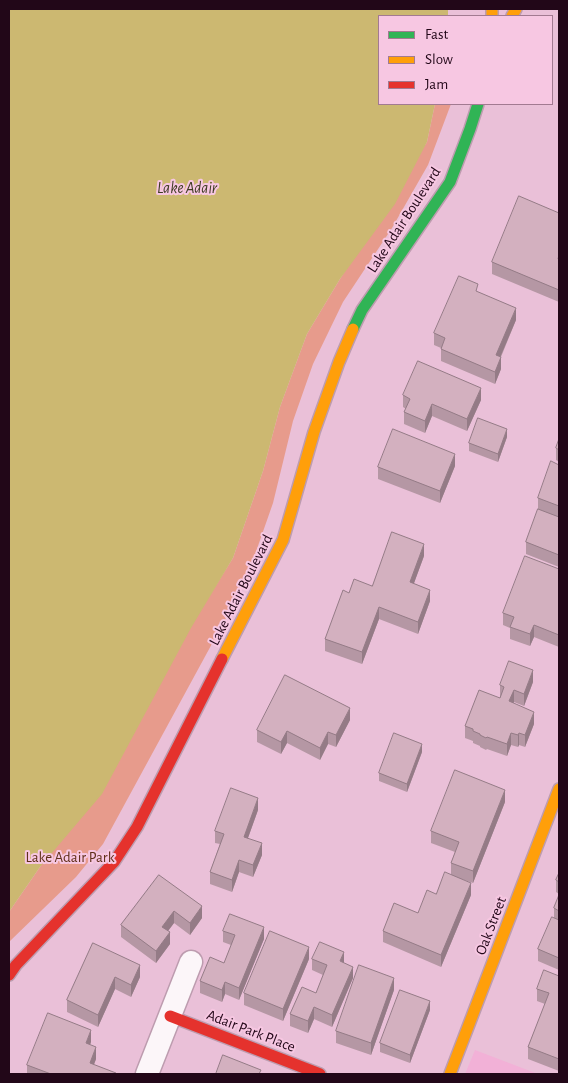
<!DOCTYPE html>
<style>
body{margin:0}
#map{position:relative;width:568px;height:1083px;overflow:hidden;background:#eac0d8;font-family:"Alegreya Sans",sans-serif}
canvas{display:block}
.frame{position:absolute;inset:0;border:10px solid #220718;pointer-events:none}
.legend{position:absolute;left:378px;top:15px;width:175px;height:90px;box-sizing:border-box;background:#f7c7e2;border:1px solid #a27a91;margin:0;padding:6px 9px;list-style:none;font-size:15px;color:#220718}
.legend li{display:flex;align-items:center;gap:10px;height:25px}
.legend b{width:25px;border:1px solid #a27a91}
</style>
<div id="map">
<canvas width="568" height="1083"></canvas>
<div class="frame"></div>
<ul class="legend">
<li><b style="height:6px;background:#30b455"></b>Fast</li>
<li><b style="height:6px;background:#ff9f0a"></b>Slow</li>
<li><b style="height:6px;background:#e5322d"></b>Jam</li>
</ul>
</div>
<script>
const ctx = document.querySelector('canvas').getContext('2d');
ctx.lineJoin = 'round';
function fill(path, color) { ctx.fillStyle = color; ctx.fill(path, 'evenodd'); }
function stroke(path, color, width, dash) { ctx.strokeStyle = color; ctx.lineWidth = width; ctx.lineCap = dash ? 'butt' : 'round'; ctx.setLineDash(dash || []); ctx.stroke(path); }
function label(font, color, halo, rows, align = 'center') {
  ctx.font = font + ' "Alegreya Sans",sans-serif'; ctx.lineWidth = 4; ctx.setLineDash([]); ctx.textBaseline = 'middle'; ctx.strokeStyle = halo; ctx.fillStyle = color; for (const [text, x, y, turn = 0] of rows) {
    ctx.save(); ctx.translate(x, y); ctx.rotate((+turn || 0) * Math.PI / 180); ctx.textAlign = isNaN(turn) ? turn : align; if (halo) ctx.strokeText(text, 0, 0); ctx.fillText(text, 0, 0); ctx.restore();
  }
}
fill(new Path2D(`
 M475 1050 538 1074H465Z`), '#f2b1d7');
fill(new Path2D(`
 M435 104H451L428 165 392 228 343 302 313 364 293 421 273 503 252 563 226 618 103 844 76 877 9 942V912L40 867 233 558 263 471 280 407 307 334 340 279 427 142Z`), '#e79b8c');
fill(new Path2D(`
 M9 9H448V16H379V104H435L427 142 395 204 340 279 307 334 280 407 263 471 233 558 191 628 102 794 40 867 9 912Z`), '#ccb871');
const street = new Path2D(`
 M147 1074 191 962`);
const fast = new Path2D(`
 M353 329 362 310 450 182 470 129 478 104`);
const slow = new Path2D(`
 M492 9V16
 M512 16 516 9
 M222 659 283 540 314 432 339 362 353 329
 M450 1074 559 789`);
const jam = new Path2D(`
 M9 975 16 965 114 862 137 827 222 659
 M170 1016 320 1074`);
stroke(street, '#bd9caf', 25);
stroke(fast, '#bd9caf', 14);
stroke(slow, '#bd9caf', 14);
stroke(jam, '#bd9caf', 14);
stroke(street, '#fcf6f9', 22);
stroke(fast, '#30b455', 11);
stroke(slow, '#ff9f0a', 11);
stroke(jam, '#e5322d', 11);
fill(new Path2D(`
 M559 213V302L492 274V262Z
 M478 292 516 320 501 357V369L495 384 441 361V348L434 345V333Z
 M403 395 481 400 467 431 432 416 425 433 404 424V412L406 409 403 407Z
 M507 437 498 462 469 451V443Z
 M556 448 559 450V462L556 460Z
 M559 465V567L526 554V542L538 510V498Z
 M455 466 440 503 378 479V467Z
 M424 556 414 583 430 601 418 634 379 619 362 664 325 651V639L349 593 372 586Z
 M559 569V647L534 637 530 646 510 639V628L503 625V613Z
 M533 682 524 706 514 702 513 703 534 724 525 747 519 745 518 747 511 745 507 756 487 749 486 750 480 747V746L473 743V741L465 738V726L500 698V685Z
 M350 720 336 747 328 744 320 760 287 743 281 754 257 742V730Z
 M422 752 407 792 379 781V773Z
 M505 802 473 883 461 879 471 895 441 967 383 942V931L418 913 436 894 451 874V863L455 852 431 843V831Z
 M258 810 248 838 262 855 253 877 239 872 232 892 210 884V872L220 844 215 843V831Z
 M559 873V894L556 892V880Z
 M159 875 202 918 190 935 174 923 168 931 170 944 156 963 121 937V925Z
 M559 895V970L538 961V949L554 918V908Z
 M223 931 264 939 239 1000 225 994 222 1002 200 993V981L224 963 231 945 223 942Z
 M93 943 140 977 131 997 115 989 98 1027 67 1012V1000Z
 M309 959 283 1021 244 1005V993Z
 M312 959 344 963 353 978 332 1027 314 1019 308 1033 290 1026V1014L316 993 323 975 312 970Z
 M559 976V1071L528 1059V1047L545 1004 537 1001V989Z
 M394 990 371 1055 336 1043V1031Z
 M430 1010 410 1063 380 1052V1043Z
 M91 1042 90 1045 96 1059 94 1065 116 1074H27V1065Z`), '#b597a4');
fill(new Path2D(`
 M516 308V320L496 367V355Z
 M501 357V369L495 384V372Z
 M481 388V400L467 431V419Z
 M432 404V416L425 433V421Z
 M507 429V437L498 462V454Z
 M455 454V466L440 503V491Z
 M424 544V556L410 594V582Z
 M430 590V601L418 634V622Z
 M379 607V619L362 664V652Z
 M534 625V637L530 646V634Z
 M533 670V682L524 706V694Z
 M514 690V702L509 713V701Z
 M350 708V720L336 747V735Z
 M534 712V724L525 747V735Z
 M287 731V743L281 754V742Z
 M328 732V744L320 760V748Z
 M511 733V745L507 756V744Z
 M519 733V745L518 747V735Z
 M422 744V752L407 792V784Z
 M505 790V802L473 883V871Z
 M258 798V810L244 849V837Z
 M262 843V855L253 877V865Z
 M239 860V872L232 892V880Z
 M471 883V895L441 967V955Z
 M202 906V918L190 935V923Z
 M174 911V923L162 939V927Z
 M264 927V939L239 1000V988Z
 M170 932V944L156 963V951Z
 M309 947V959L283 1021V1009Z
 M344 952V964L340 961Z
 M140 965V977L131 997V985Z
 M353 967V978L332 1027V1015Z
 M115 977V989L98 1027V1015Z
 M394 978V990L371 1055V1043Z
 M225 982V994L222 1002V990Z
 M430 1001V1010L410 1063V1055Z
 M314 1007V1019L308 1033V1021Z
 M91 1030V1042L86 1055V1043Z
 M96 1047V1059L90 1074V1063Z`), '#947b86');
const building = new Path2D(`
 M519 196 559 213V255L558 259 559 260V290L492 262Z
 M459 276 478 284 476 291 516 308 496 355 501 357 495 372 441 349 445 338 434 333Z
 M418 361 481 388 467 419 432 404 425 421 404 412 410 399 403 395Z
 M478 418 507 429 498 454 469 443Z
 M393 429 455 454 440 491 378 467Z
 M559 439V450L556 448Z
 M551 461 559 465V506L538 498Z
 M538 509 559 517V555L526 542Z
 M392 532 424 544 410 582 430 590 418 622 379 607 362 652 325 639 343 590 349 593 354 579 372 586Z
 M525 556 559 569V635L534 625 530 634 510 627 514 617 503 613Z
 M509 661 533 670 524 694 514 690 509 701 534 712 525 735 519 733 518 735 511 733 507 744 487 737 486 738 480 735V734L473 731V729L465 726 479 690 500 698 504 687 500 685Z
 M285 675 350 708 336 735 328 732 320 748 287 731 281 742 257 730Z
 M394 733 422 744 407 784 379 773Z
 M455 770 505 790 473 871 451 863 459 842 431 831Z
 M231 788 258 798 244 837 262 843 253 865 239 860 232 880 210 872 224 834 215 831Z
 M445 872 471 883 441 955 383 931 394 903 418 913 427 890 436 894Z
 M559 873V882L556 880Z
 M159 875 202 906 190 923 174 911 162 927 170 932 156 951 121 925Z
 M559 895V911L554 908Z
 M230 914 264 927 239 988 225 982 222 990 200 981 210 957 224 963 235 935 223 931Z
 M552 917 559 920V958L538 949Z
 M270 931 309 947 283 1009 244 993Z
 M320 942 344 952 340 961 353 967 332 1015 314 1007 308 1021 290 1014 302 987 316 993 327 965 312 959Z
 M93 943 140 965 131 985 115 977 98 1015 67 1000Z
 M359 965 394 978 371 1043 336 1031Z
 M544 970 559 976V1059L528 1047 549 993 537 989Z
 M400 990 430 1001 410 1055 380 1043Z
 M48 1013 91 1030 86 1043 96 1047 90 1063 116 1073V1074H51L27 1065Z
 M223 1055 261 1070 259 1074H216Z`);
fill(building, '#d3b0bf');
stroke(building, '#947b86', 1);
label('15px', '#220718', '#f7c7e2', [
 ["Lake Adair Boulevard",404,220,-57],
 ["Lake Adair Boulevard",241,590,-63],
 ["Oak Street",491,926,-69],
 ["Adair Park Place",251,1031,21]
]);
label('15px', '#60301a', '#f7c7e2', [
 ["Lake Adair Park",70,857]
]);
label('italic 16px', '#3d3b22', '#f7c7e2', [
 ["Lake Adair",187,188]
]);
</script>
